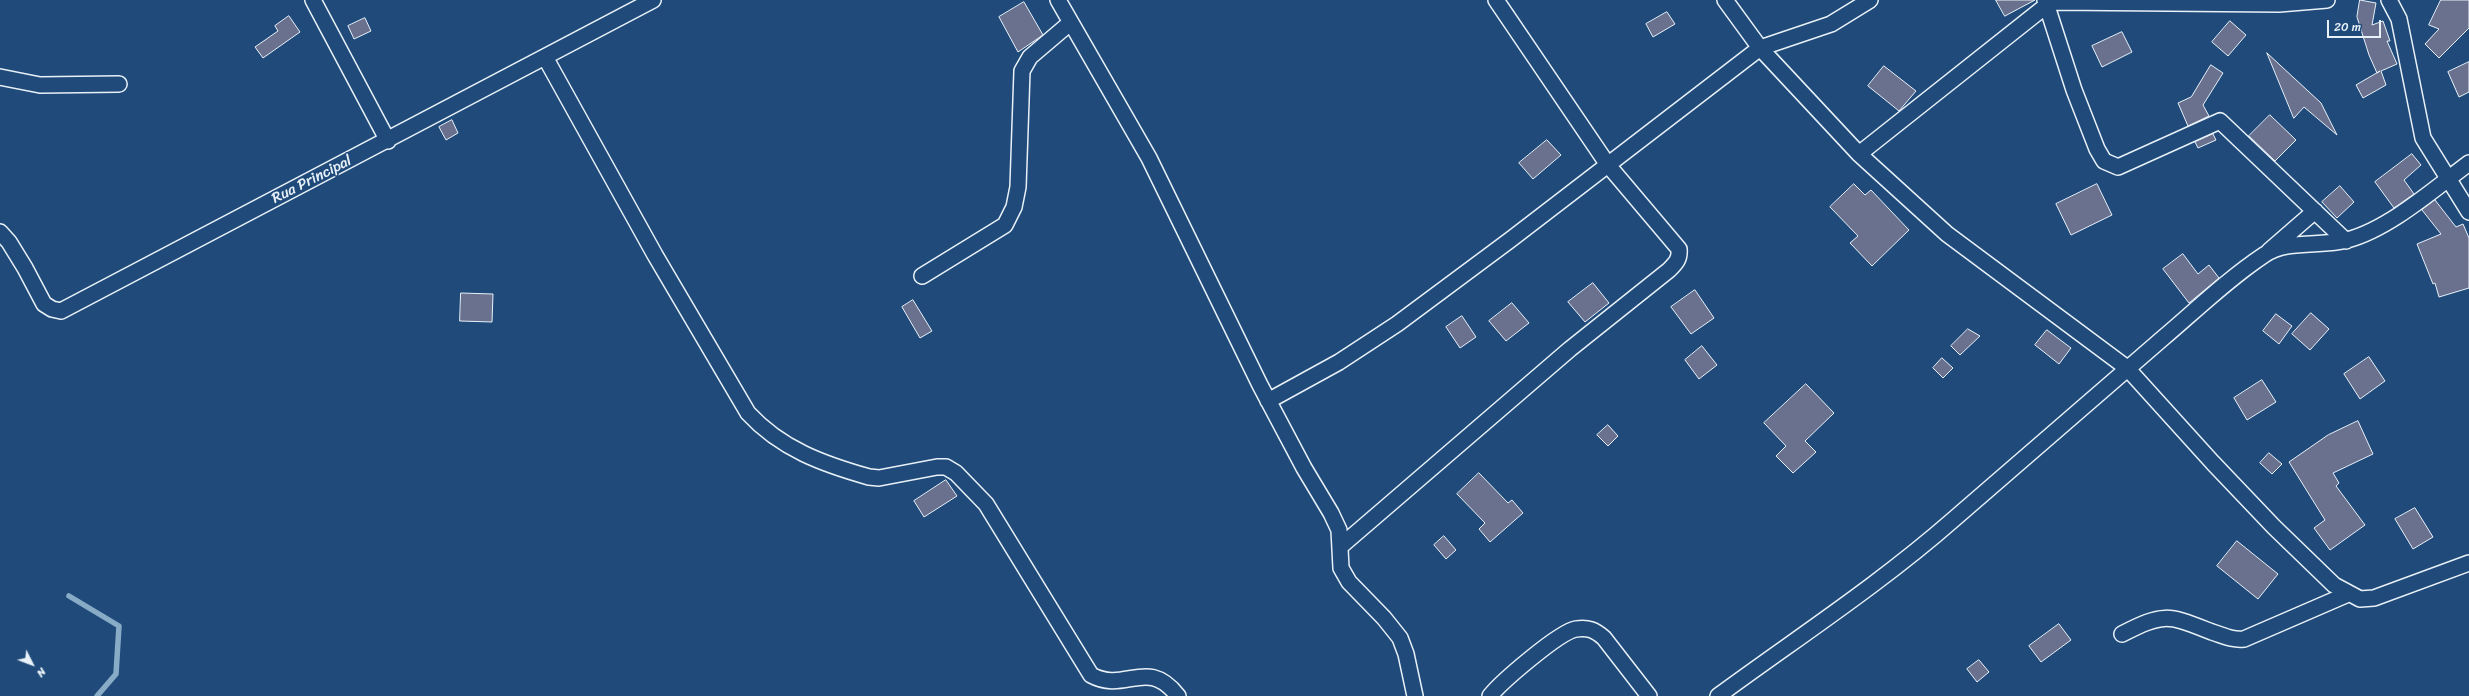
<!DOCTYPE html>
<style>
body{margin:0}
#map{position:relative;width:2469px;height:696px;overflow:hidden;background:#1f4a7a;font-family:Sriracha,sans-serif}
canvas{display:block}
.north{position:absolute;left:12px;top:644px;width:40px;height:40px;-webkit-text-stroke:3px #1f4a7a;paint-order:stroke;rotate:132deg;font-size:11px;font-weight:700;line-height:16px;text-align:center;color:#e8f1f8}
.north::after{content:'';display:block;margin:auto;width:14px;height:18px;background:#e8f1f8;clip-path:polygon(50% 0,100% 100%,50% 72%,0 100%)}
.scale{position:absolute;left:2327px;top:20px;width:54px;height:18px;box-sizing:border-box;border:2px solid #e8f1f8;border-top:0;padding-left:5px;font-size:12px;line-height:14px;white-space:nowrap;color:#e8f1f8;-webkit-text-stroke:3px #1f4a7a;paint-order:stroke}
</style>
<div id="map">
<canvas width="2469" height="696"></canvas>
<div class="north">N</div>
<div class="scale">20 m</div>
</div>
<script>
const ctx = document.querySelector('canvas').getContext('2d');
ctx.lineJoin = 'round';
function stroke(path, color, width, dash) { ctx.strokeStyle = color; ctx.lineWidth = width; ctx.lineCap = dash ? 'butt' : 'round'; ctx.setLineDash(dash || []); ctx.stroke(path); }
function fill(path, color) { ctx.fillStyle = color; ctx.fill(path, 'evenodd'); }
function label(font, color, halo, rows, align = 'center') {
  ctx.font = font + ' Sriracha,sans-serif'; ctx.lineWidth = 3; ctx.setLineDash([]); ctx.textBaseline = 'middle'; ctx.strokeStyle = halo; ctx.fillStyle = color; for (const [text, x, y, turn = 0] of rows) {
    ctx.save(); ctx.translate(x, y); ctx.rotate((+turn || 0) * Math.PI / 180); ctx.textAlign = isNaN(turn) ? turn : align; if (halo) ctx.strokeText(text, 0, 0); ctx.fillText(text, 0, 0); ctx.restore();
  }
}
stroke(new Path2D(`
 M69 596 119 626 116 674 97 696`), '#88abc6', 5.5);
const building = new Path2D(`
 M1996 0H2035L2005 16Z
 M2360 0 2376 3 2372 25 2383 21 2390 41H2387L2397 64 2381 71 2386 85 2363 98 2356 85 2380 71 2377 73 2369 55 2357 17Z
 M2441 0H2469V28L2439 58 2425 44 2439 29 2429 25Z
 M1024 2 1043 35 1018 52 999 17Z
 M1667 12 1675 24 1653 37 1646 24Z
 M289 16 300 32 263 58 255 47 278 31 275 26Z
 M365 18 371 31 354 39 348 26Z
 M2230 21 2246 35 2228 56 2212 42Z
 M2122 32 2132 52 2102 67 2092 46Z
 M2267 53 2321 103 2337 135 2304 107 2294 118Z
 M2469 62V92L2459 97 2448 72Z
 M2211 65 2223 73 2203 105 2209 116 2188 126 2178 103 2191 97Z
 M1884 66 1916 91 1899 111 1868 86Z
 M2270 115 2296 140 2275 161 2249 136Z
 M452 120 458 133 446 140 439 127Z
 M2213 134 2216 140 2198 148 2195 142Z
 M1547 140 1561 155 1533 179 1519 163Z
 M2412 154 2421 165 2404 180 2414 194 2394 208 2375 182Z
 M1854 184 1865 195 1871 190 1909 230 1872 266 1850 243 1858 236 1830 207Z
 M2097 184 2112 215 2071 235 2056 204Z
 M2340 186 2354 202 2337 218 2322 202Z
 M2435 200 2456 227 2463 224 2469 238V288L2439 297 2435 283 2433 284 2417 244 2441 234 2422 210Z
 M2183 254 2198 274 2209 265 2219 278 2189 303 2163 269Z
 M1593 283 1609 303 1585 322 1568 302Z
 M1695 290 1714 318 1691 334 1671 307Z
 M461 293 493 294 492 322 460 321Z
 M913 300 932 331 920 338 902 307Z
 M1512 303 1529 323 1506 341 1489 321Z
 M2311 313 2329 329 2310 350 2292 334Z
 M2276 314 2292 326 2279 344 2263 331Z
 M1462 316 1476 337 1460 348 1446 327Z
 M1968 329 1980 336 1960 355 1951 346Z
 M2047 330 2071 348 2059 364 2035 345Z
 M1702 346 1717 365 1699 379 1685 360Z
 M2369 357 2385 381 2360 399 2344 374Z
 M1942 358 1953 368 1943 378 1933 368Z
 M2262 380 2276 402 2247 420 2234 398Z
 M1806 384 1834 413 1805 441 1816 452 1793 473 1776 456 1786 446 1764 423Z
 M2358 421 2373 454 2333 473 2339 483 2336 486 2365 525 2330 550 2314 528 2325 520 2289 462 2328 435Z
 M1608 425 1618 436 1608 446 1597 435Z
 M2269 453 2282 464 2272 474 2260 463Z
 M1479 473 1508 503 1512 500 1523 513 1490 542 1479 529 1485 523 1457 494Z
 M946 480 957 496 924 517 914 501Z
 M2415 508 2433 537 2413 549 2395 519Z
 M1444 536 1456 550 1446 559 1434 545Z
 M2237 541 2278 574 2258 599 2217 566Z
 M2059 624 2071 640 2041 662 2029 646Z
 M1979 660 1989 672 1977 682 1967 669Z`);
fill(building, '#6a718f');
stroke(building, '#e8f1f8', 1);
const minor = new Path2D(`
 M313 0 388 141
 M1058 0 1149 158 1260 385 1304 468 1331 513 1339 530 1341 568 1349 582 1384 618 1400 638 1406 654 1415 696
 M1725 0 1760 48 1859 154 1947 234 2127 368 2213 463 2274 527 2334 585 2360 599 2374 598 2469 563
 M2045 0 2074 90 2097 149 2104 161 2118 167 2220 121 2346 241
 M2389 0 2399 19 2423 138 2469 212
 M545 57 655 255 748 413C781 449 823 464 869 477L879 478 937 467H946L956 473 986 504 1091 675C1126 694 1147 656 1178 696
 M0 77 40 85 119 84
 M1859 154 2047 5 2056 2 2279 4 2327 0
 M0 232 9 242 25 268 44 304 52 309 61 311 653 0
 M2269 251 2315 211
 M922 276 1005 225 1014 207 1018 187 1022 71 1030 57 1070 23
 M1268 401 1339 362 1397 324 1510 240 1760 48 1831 24 1870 0
 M1341 546 1570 349 1669 270C1676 263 1680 259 1679 249L1608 165 1496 0
 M2122 634C2165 612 2168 615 2212 632 2225 636 2231 640 2244 639L2348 594
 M1490 696C1501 682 1559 632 1576 629 1588 627 1595 630 1604 638L1649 696
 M1718 696C1797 638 1880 584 1954 519 2024 459 2093 398 2163 338 2196 310 2228 279 2264 255 2287 239 2321 247 2347 240 2389 229 2434 189 2469 163`);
stroke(minor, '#e8f1f8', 18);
stroke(minor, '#1f4a7a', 15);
label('15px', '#e8f1f8', '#1f4a7a', [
 ["Rua Principal",312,180,-27]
]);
</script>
